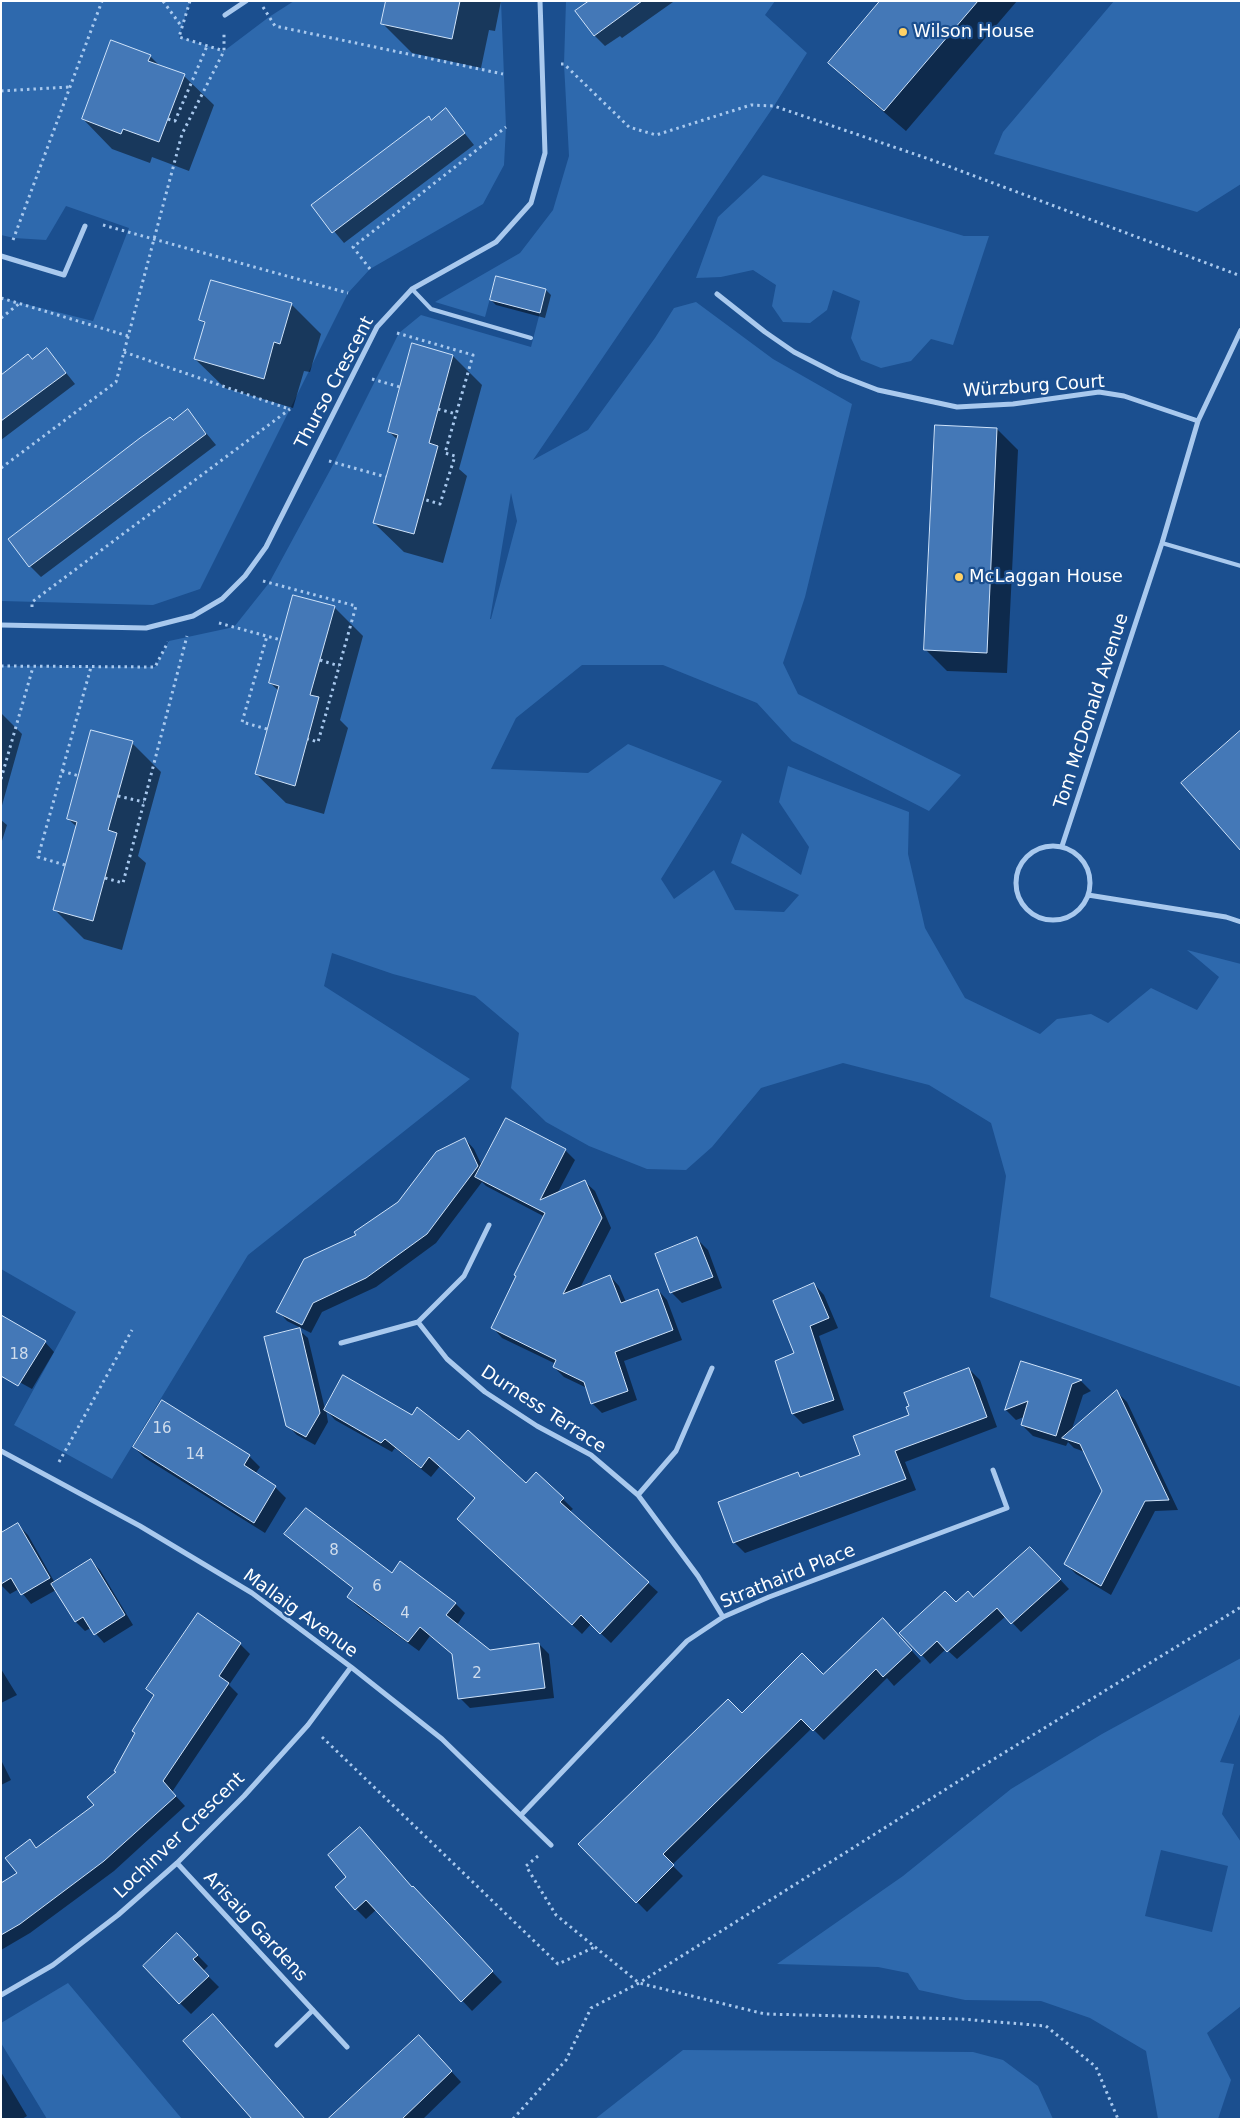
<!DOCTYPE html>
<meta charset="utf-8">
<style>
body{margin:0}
#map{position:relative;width:1242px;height:2120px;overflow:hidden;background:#1b4f8f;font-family:"DejaVu Sans",sans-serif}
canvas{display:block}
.frame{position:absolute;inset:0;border:2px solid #fff;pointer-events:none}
</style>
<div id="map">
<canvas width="1242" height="2120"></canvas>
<div class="frame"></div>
</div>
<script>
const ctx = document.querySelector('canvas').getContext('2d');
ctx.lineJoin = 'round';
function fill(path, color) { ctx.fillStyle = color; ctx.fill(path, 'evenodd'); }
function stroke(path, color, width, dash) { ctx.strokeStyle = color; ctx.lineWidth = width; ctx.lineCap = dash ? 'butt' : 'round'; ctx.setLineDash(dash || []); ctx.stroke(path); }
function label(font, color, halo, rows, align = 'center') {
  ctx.font = font + ' "DejaVu Sans",sans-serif'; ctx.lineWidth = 4.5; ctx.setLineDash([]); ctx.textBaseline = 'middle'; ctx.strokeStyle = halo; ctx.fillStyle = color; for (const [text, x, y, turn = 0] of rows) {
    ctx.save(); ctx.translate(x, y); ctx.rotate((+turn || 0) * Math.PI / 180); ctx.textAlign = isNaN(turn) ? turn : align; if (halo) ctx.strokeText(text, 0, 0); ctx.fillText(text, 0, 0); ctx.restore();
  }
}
fill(new Path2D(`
 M1 1H190L179 37 224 51 269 17 294 1H501L506 127 504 165 483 204 370 269 348 293 200 589 153 605 1 601V298L93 321 129 228 66 206 46 240 14 238 1 235Z
 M566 1H775L765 15 807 53 774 106 533 460 588 430 655 338 674 308 696 302 773 359 852 404 805 597 783 663 798 694 961 775 929 811 792 741 757 703 663 665H582L516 718 491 769 588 773 628 744 722 781 661 879 674 899 714 870 735 910 784 912 799 895 731 863 742 833 801 875 809 847 779 802 788 766 909 812 908 854 925 928 965 998 1040 1034 1057 1019 1091 1014 1108 1023 1151 988 1197 1010 1219 977 1187 950 1241 964V1387L990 1297 1006 1176 991 1123 929 1085 843 1063 761 1088 712 1147 686 1170 647 1169 589 1146 546 1122 511 1088 519 1033 475 996 393 974 332 953 324 986 470 1079 248 1255 112 1479 14 1425 76 1312 1 1269V666L155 667 169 641 234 627 269 583 334 463 399 333 421 315 531 347 546 289 496 276 485 317 435 302 520 253 553 210 569 156 564 64ZM511 493 517 521 491 619H490Z
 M1114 1H1241V184L1197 212 994 154 1003 132Z
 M763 175 964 236H989L953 345 931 339 911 361 881 368 861 360 851 338 860 301 833 290 827 310 810 323 783 322 772 306 776 285 753 270 721 277 696 278 718 217Z
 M1241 1658V1712L1220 1762 1234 1764 1222 1814 1241 1842V2006L1207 2033 1231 2080 1218 2119H1158L1146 2051 1090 2018 1041 2001 965 2000 919 1990 908 1973 878 1967 777 1964 903 1876 1011 1789 1102 1734ZM1161 1850 1228 1866 1212 1932 1145 1916Z
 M68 1983 182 2119H47L1 2043V2023Z
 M683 2050 973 2052 1003 2060 1038 2086 1053 2119H595Z`), '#2e69ad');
fill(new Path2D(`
 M387 1H501L495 31 489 30 481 68 412 53 382 23Z
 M591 1H672L673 2 622 38 620 36 605 46 595 36Z
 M882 1H1017L906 131 850 83 829 62Z
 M150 56 161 67 184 76 214 105 189 171 152 157 150 163 112 149 83 119Z
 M446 110 474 145 344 243 312 205Z
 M546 290 551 295 545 318 496 305 491 300Z
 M291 304 321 334 310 372 304 371 293 408 225 388 195 359 206 325 201 320Z
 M413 345 453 356 482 385 459 469 467 476 443 563 404 552 374 523 398 440 389 432Z
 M47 349 75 384 1 440V376L33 360Z
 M188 411 216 445 41 577 30 566 10 539Z
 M997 429 1018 450 1007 673 947 671 926 650Z
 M334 607 363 636 340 720 348 728 324 814 286 803 256 774 279 691 270 683Z
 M1 713 22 734 1 809Z
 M132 743 161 772 138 856 146 863 122 950 84 939 54 909 77 827 68 819Z
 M1 820 7 825 1 844Z
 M465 1139 474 1149 482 1166 565 1150 575 1160 557 1194 585 1182 595 1191 611 1228 580 1288 610 1276 619 1286 626 1302 658 1290 667 1300 682 1340 624 1361 637 1400 602 1413 592 1403 587 1388 564 1377 554 1367 556 1364 502 1338 493 1328 545 1217 486 1186 482 1182 436 1243 376 1287 322 1312 311 1333 287 1321 278 1311 358 1235 399 1203Z
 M697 1239 708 1250 722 1288 682 1303 671 1292 656 1254Z
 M814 1284 824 1295 838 1328 819 1336 844 1410 803 1424 793 1414 796 1353Z
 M299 1330 308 1338 325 1409 459 1442 526 1485 563 1499 573 1509 569 1512 658 1592 611 1643 591 1624 582 1634 469 1528 476 1498 440 1466 431 1477 395 1448 392 1452 335 1420 326 1410 328 1422 315 1445 297 1435 287 1425Z
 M45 1342 54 1352 32 1389 5 1374Z
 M1021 1363 1081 1381 1091 1391 1083 1395 1071 1432 1117 1392 1127 1402 1178 1510 1155 1511 1111 1595 1076 1574 1066 1564 1104 1491 1085 1452 1074 1448 1068 1442 1066 1446 1033 1436 1022 1425 1024 1417 1016 1420 1006 1410Z
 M969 1369 980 1380 997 1427 905 1462 916 1490 745 1553 734 1542 798 1473 802 1478 862 1456Z
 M134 1447 249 1456 260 1467 255 1474 275 1487 286 1498 265 1533 145 1458Z
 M18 1525 28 1535 55 1583 91 1561 100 1570 133 1625 104 1643 91 1628 85 1631 76 1622 56 1590 31 1604 19 1589 10 1594 1 1585V1535Z
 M286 1534 392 1574 455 1603 465 1613 457 1625 489 1651 539 1644 549 1654 554 1698 470 1708 460 1698 454 1655 430 1636 419 1651 358 1607 348 1597 354 1589Z
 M1039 1557 1069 1589 1021 1632 1006 1616 957 1659 946 1649 930 1664 922 1655 956 1604 973 1598Z
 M198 1615 240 1644 250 1654 229 1685 238 1694 172 1792 185 1806 114 1871 30 1933 1 1950V1884L19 1874 30 1841 37 1848 96 1805 118 1772 155 1697 147 1689Z
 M893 1630 921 1661 894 1686 887 1678 824 1740 812 1728 672 1865 683 1876 647 1912 580 1844 742 1715 823 1675Z
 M1 1669 17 1695 1 1703Z
 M1 1760 11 1780 1 1785Z
 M348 1878 412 1888 502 1982 472 2011 377 1909 366 1919 356 1909Z
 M177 1934 208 1966 203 1971 219 1987 191 2014 180 2003Z
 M429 2047 461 2082 423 2119H333Z
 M1 2072 27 2116 22 2119H1Z`), '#0007');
const building = new Path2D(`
 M386 1H460L452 39 381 24Z
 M589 1H642L594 36 575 11Z
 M880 1H978L884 111 828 63Z
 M111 40 151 55 148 61 185 74 159 142 123 129 121 134 82 119Z
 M446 108 465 133 332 233 311 205 429 116 431 120Z
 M496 276 546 289 540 313 490 300Z
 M211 280 292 303 280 344 274 342 264 379 194 359 205 322 199 320Z
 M412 343 453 355 429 443 438 446 414 534 373 523 398 435 388 432Z
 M47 348 66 373 1 421V375L28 354 32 359Z
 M188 409 206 434 29 567 8 539 140 438 170 417 173 420Z
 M935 425 997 428 987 653 924 650Z
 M293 595 335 606 310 695 319 697 295 786 255 774 279 686 269 683Z
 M91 730 133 741 108 830 117 833 93 921 53 910 77 822 67 819Z
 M1241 730V851L1181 783Z
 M506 1118 566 1149 540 1200 585 1180 602 1218 563 1294 610 1275 621 1303 658 1289 673 1330 615 1352 628 1391 591 1404 584 1382 553 1367 556 1360 491 1328 516 1276 514 1275 545 1213 475 1177Z
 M465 1138 478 1166 427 1234 366 1278 313 1303 302 1325 276 1312 304 1259 356 1235 354 1232 398 1202 436 1152Z
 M697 1237 713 1277 670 1293 655 1254Z
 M814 1283 829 1318 810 1326 834 1400 792 1414 775 1361 794 1353 773 1301Z
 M1 1315 46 1341 18 1386 1 1376Z
 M300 1328 320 1413 306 1437 286 1426 264 1337Z
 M1021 1361 1082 1380 1072 1384 1056 1436 1021 1425 1028 1401 1005 1410Z
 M969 1368 987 1417 895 1451 906 1479 733 1543 718 1502 798 1472 800 1477 860 1455 853 1436 909 1415 906 1407 909 1406 904 1393Z
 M343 1375 412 1415 417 1407 459 1440 468 1430 526 1483 536 1472 564 1498 560 1502 649 1582 600 1634 581 1615 572 1625 457 1519 475 1498 429 1457 421 1468 385 1439 381 1443 324 1410Z
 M1117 1390 1169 1500 1145 1501 1101 1586 1064 1564 1102 1491 1080 1444 1062 1438Z
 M162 1400 250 1455 244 1465 276 1486 254 1523 133 1447Z
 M306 1508 392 1573 400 1561 456 1603 446 1615 490 1650 539 1643 545 1688 458 1699 452 1654 420 1627 408 1642 347 1597 353 1588 284 1534Z
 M18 1523 50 1578 21 1595 11 1578 1 1584V1533Z
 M1030 1547 1061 1579 1011 1624 997 1608 947 1652 937 1641 921 1656 899 1633 945 1591 956 1602 968 1591 973 1597Z
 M91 1559 125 1615 94 1635 83 1617 75 1622 51 1584Z
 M198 1613 241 1643 219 1676 229 1683 163 1781 176 1796 104 1861 20 1924 1 1935V1883L17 1873 5 1858 30 1839 36 1848 94 1805 87 1797 116 1772 114 1771 135 1733 132 1731 154 1695 146 1689Z
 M883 1618 912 1650 883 1677 876 1669 813 1731 801 1719 663 1854 674 1865 636 1903 578 1844 728 1699 742 1713 802 1653 823 1674Z
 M360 1827 412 1887 413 1886 493 1971 461 2002 366 1900 355 1910 335 1887 346 1877 328 1855Z
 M177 1933 198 1955 193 1959 209 1976 179 2004 143 1966Z
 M213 2014 257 2064 305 2119H252L183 2041Z
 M419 2035 452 2071 402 2119H328Z`);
fill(building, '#4478b7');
stroke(building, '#cfe3fa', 1);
stroke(new Path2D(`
 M163 1 182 27
 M190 1 179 37 224 51
 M263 7 275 26 503 74
 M561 64H564L629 127 656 135 751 105 774 106 929 159 1241 276
 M1 91 70 87
 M168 119 175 121 207 46
 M103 225 348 293
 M13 240 102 1
 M370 269 353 247 506 127
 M1 298 128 336
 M1 318 20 303
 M397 333 473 355 445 453 455 456 440 504 423 499
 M124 352 289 409
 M372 379 400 387
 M438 409 456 414
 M329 461 386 477
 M1 468 116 382 182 134 224 51V32
 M263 581 356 606 318 742 308 739
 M32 607V602L290 409
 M219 623 281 640
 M320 660 339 666
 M1 666 155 667 168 642
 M267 729 242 722 267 636
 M62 771 79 776
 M1 779 33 667
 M118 796 144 802
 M65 865 38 857 91 667
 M105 878 123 883 187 636
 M59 1462 132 1330
 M322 1737 558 1964 595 1947
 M538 1856 526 1866 556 1915 639 1983 765 2014 961 2019 1046 2026 1096 2067 1118 2119
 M513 2119 566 2060 591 2008 639 1983 981 1767 1241 1607`), '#a9c9ee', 3, [2.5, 4]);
stroke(new Path2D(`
 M412 289 431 309 531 338
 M1162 543 1241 566`), '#a9c9ee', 4);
stroke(new Path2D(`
 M225 15 246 1
 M1 256 64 275 85 226
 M717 294 765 332 794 352 839 375 878 390 957 407 1013 404 1099 392 1124 396 1198 421
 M1 625 146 628 193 616 222 599 245 576 266 547 377 327 412 289 496 242 531 203 545 153 540 1
 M1016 883a37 37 0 1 1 74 0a37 37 0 1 1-74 0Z
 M1062 846 1162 543 1198 421 1241 330
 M1088 895 1226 917 1241 922
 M418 1322 447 1359 485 1392 537 1426 591 1455 638 1495 698 1576 723 1617
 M341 1343 418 1322 464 1276 489 1225
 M1 1451 140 1526 252 1593 351 1667 442 1739 551 1845
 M638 1495 676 1451 712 1368
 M521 1815 687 1641 723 1617 769 1597 1007 1508 993 1470
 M177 1863 347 2047
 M1 1995 53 1965 118 1915 177 1863 244 1796 308 1725 351 1667
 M277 2045 313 2010`), '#a9c9ee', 5);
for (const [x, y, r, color] of [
 [903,32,5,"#ffd166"],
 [959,577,5,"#ffd166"]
]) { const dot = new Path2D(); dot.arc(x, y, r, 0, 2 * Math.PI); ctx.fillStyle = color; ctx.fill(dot); stroke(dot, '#1b4f8f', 2); }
label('15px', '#d0dded', null, [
 ["18",19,1355],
 ["16",162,1429],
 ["14",195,1455],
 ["8",334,1551],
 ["6",377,1587],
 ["4",405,1614],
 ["2",477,1674]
]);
label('18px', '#fff', '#1b4f8f', [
 ["Wilson House",913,32],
 ["McLaggan House",969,577]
], 'left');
label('18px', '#fff', '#1b4f8f', [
 ["Thurso Crescent",335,383,-62],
 ["Würzburg Court",1034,387,-4],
 ["Tom McDonald Avenue",1092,711,-72],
 ["Durness Terrace",543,1410,33],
 ["Strathaird Place",788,1577,-22],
 ["Mallaig Avenue",300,1614,36],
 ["Lochinver Crescent",180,1836,-44],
 ["Arisaig Gardens",255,1927,47]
]);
</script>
